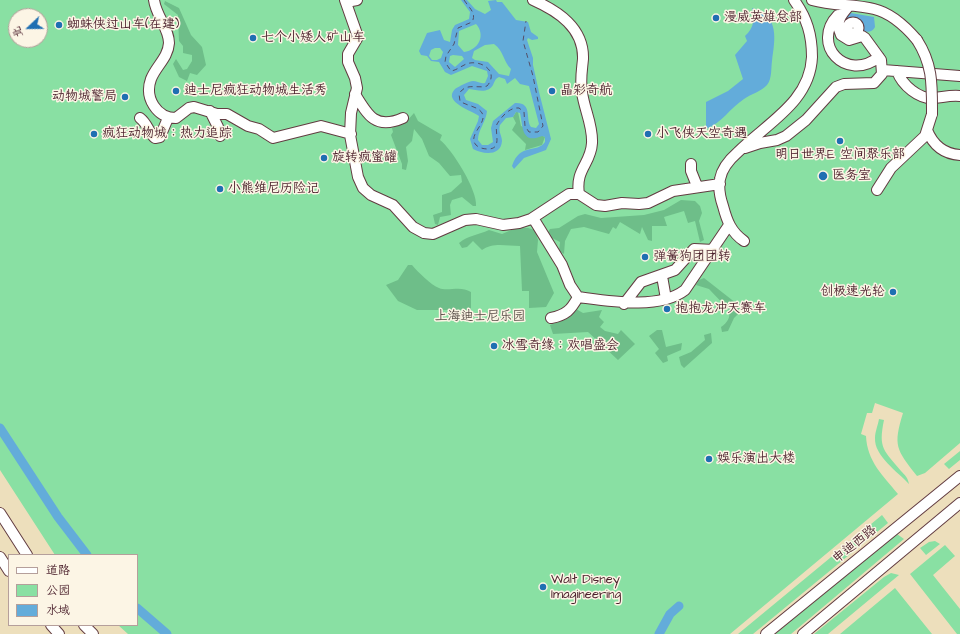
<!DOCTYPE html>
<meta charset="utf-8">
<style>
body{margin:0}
#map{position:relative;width:960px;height:634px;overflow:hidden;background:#eddfbc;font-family:"Architects Daughter","LXGW WenKai TC",sans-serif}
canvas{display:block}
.legend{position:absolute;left:8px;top:554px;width:130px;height:72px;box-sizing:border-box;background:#fcf5e5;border:1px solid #b59f9b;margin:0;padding:5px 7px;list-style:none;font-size:12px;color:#4a1f2b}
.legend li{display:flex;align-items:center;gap:8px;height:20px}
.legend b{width:20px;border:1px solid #b59f9b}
.north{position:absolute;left:8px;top:8px;width:40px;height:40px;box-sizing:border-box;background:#fcf5e5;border:1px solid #b59f9b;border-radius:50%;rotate:248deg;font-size:11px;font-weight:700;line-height:16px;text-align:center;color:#4a1f2b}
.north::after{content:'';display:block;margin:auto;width:14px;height:18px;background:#1f6fb2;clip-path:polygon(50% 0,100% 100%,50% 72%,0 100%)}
</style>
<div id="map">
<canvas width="960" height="634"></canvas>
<ul class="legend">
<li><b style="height:5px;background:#fff"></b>道路</li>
<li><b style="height:11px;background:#89e0a3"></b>公园</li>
<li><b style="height:11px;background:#63acda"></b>水域</li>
</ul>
<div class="north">北</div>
</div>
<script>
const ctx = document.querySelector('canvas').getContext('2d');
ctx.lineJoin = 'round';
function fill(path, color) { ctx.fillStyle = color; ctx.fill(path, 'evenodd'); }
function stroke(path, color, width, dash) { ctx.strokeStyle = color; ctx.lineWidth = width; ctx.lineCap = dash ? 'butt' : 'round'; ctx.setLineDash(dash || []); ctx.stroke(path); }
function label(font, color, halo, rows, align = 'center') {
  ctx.font = font + ' "Architects Daughter","LXGW WenKai TC",sans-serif'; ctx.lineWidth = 3; ctx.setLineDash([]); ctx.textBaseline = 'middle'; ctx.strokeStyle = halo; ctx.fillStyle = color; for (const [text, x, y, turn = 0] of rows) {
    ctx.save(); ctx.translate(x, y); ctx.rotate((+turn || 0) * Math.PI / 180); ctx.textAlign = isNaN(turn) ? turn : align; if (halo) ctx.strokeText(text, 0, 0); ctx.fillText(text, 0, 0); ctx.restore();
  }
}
fill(new Path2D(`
 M0 0H960V443L925 473 917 476C896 449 893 446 903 413L875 403 872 413H867L861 434 866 436C867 461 883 476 898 494L730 634H128L118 625H137V555H55L0 470ZM16 16H40V40H16Z
 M879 419 884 420C878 449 884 450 901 471 905 475 908 478 909 484 898 472 874 456 875 438 875 432 878 425 879 419Z
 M960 451V460L949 469 944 464Z
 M882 515 888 523 753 634H738Z
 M897 534 904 539 791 634H775Z
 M935 541 940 544 926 555 920 548 929 542Z
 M945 545 955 556 933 575 960 609V634H957L910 574Z
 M891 573 899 575 828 634H814L884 577Z
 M895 588 932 634H840Z`), '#89e0a3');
fill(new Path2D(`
 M165 1 179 8 191 35 202 47 206 65 197 75 190 73 187 81 179 77 173 64 176 59 183 70 187 69 192 61V55L183 53V46L179 41 178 15 164 4Z
 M516 112H518L521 126 545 137 542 145 525 150 526 144 512 130 516 123 513 117Z
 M414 113 418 121 442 135 440 140C452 149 478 191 476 206H473L462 197 452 200 450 205 451 215 440 217 438 225 435 224 433 215 442 212V195L451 192 462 182 461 175 450 176 439 163 429 156 422 139 414 129 412 141 406 147 408 161 406 170 402 169V164L391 135 393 132 392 128 406 122Z
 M681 200 695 201 700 206 702 213 699 221 704 240 700 242 695 221 688 223 684 211 664 217 667 226H652V241L648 240 642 227 640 234 620 222 616 229 613 227 609 234 584 227 571 229 565 241 564 254 559 251 560 242 552 238 548 232 550 229 559 228 578 216 585 214 601 218 644 215 664 210Z
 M516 228H528L535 230 538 240 537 252 554 293 546 307 529 308V291H522L520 246C506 246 493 242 482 250L473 241 467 247 462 248 459 243C469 235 478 235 489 230L502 234Z
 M408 265H412C418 272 431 285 439 288 448 292 460 285 471 292V310H417L398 301 386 285 398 280Z
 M704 278 741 307 738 310 740 312 734 318 728 331 722 332 721 327C727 323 731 317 729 310L709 289 696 285 699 280Z
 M576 309 583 313 602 310 599 317 604 322 600 327 605 331 618 334 621 330 635 344 618 360 588 332 553 334 550 325 567 319Z
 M657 330H662L666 347 682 343 681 350 667 356 668 361 663 363 655 353 659 349 649 336Z
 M711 333 712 343 684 368 681 365 679 357 691 352 705 340 704 335Z`), '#6ebe89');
fill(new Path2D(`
 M461 0H467L475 9 485 14 491 10 488 1 496 0 497 2H502L516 20 528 22 531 32 538 37V39L532 40 528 38 527 40 533 58V65L539 92 551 139 546 150 524 158 514 169 512 166C520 142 537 154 545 142V137L542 136C521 145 523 126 520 113L516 112 513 117 506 118 500 125C498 131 502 136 502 141 501 157 482 154 473 149L470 139 478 121 479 116C473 111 442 102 455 89 458 87 469 81 473 81 477 81 480 84 485 83L488 76 487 71 472 66 451 75 445 72 439 62 431 61 427 56 421 55 419 51 427 33 440 30 444 40 450 42 452 30 455 25 469 19 470 12ZM476 24C486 35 479 50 464 52L458 45 459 31ZM494 44C504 51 503 61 511 69L509 76 499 74 488 62 475 60 472 58 474 51 485 45ZM435 48H440L443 52 441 58 437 60H432L429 56 431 50ZM453 55 462 56 464 59 455 67 449 62 450 56ZM499 77 505 79 507 84 515 78 520 84 529 86 539 124 536 128 531 127C525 119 533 102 515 103L493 121 491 128 493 142 488 145H482L478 140C478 130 486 122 487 111L478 104 466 100 464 95 469 89C477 90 488 94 493 85 495 81 495 79 499 77Z
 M752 8C780 16 775 39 772 61 771 68 772 79 767 85 762 91 751 94 744 99 730 108 722 123 706 129V102L728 91 743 79 735 55 747 41 745 36C754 28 755 19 752 8Z
 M851 13 874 17 875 27C873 31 869 33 864 31L860 22 853 19 846 26V30L851 35 847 36 841 23 847 15Z`), '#63acda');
stroke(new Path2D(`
 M0 428 58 517 87 555
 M137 608 167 634
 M659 634 670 614 679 606`), '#63acda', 9);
stroke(new Path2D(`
 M464 0C469 8 477 13 472 22L458 28 454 44 446 56 445 62 451 71C458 70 463 64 470 63 483 61 499 72 487 86 477 89 466 82 459 94L460 101C466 106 478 106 482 113 488 123 467 135 476 145 479 148 484 149 488 149 503 149 494 132 497 124 502 116 510 107 519 108L524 112 525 126 529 132H538L543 126 533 76 523 41 526 21`), '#535068', 1, [5, 4]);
const minor = new Path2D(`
 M154 0C156 16 169 28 169 43 168 58 156 66 151 79 144 98 157 118 176 118L189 108 194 107 217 114H227L248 126 259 129 273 138 321 126 351 134
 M345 0 358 37 348 54V62L355 78 357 88 351 113 350 135 358 177 363 188 371 195 393 205 413 227 424 233 433 234 465 220 476 219 503 225 519 223 531 219 569 194H579L596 205 605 206 622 203 639 204 648 203 673 191 720 184
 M533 0C558 11 584 28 583 59 582 70 580 80 582 92 584 109 593 125 592 143 591 164 575 169 579 194
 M812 0C833 6 853 4 874 9 891 13 906 27 917 40
 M346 2 357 0
 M838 15C810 44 846 83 879 57
 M847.5 28a5.5 5.5 0 1 1 11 0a5.5 5.5 0 1 1-11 0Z
 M883 70 960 76
 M897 71C902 85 919 100 935 98 944 97 951 95 960 96
 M355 94C368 116 376 130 403 118
 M210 111 218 127 220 136
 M140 118C148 124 148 132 155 138L160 137 168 118
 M927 130C933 145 944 154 960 155
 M745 148 760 143 777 140 786 136 806 120 836 87 844 84 874 83 882 74 881 60 865 38 862 36 849 40 841 35C835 22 841 15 849 6
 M691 164V171L697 186
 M877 190 891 168 925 136 932 114
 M533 218 562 265 570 285 578 297C609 301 659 310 685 290L729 225
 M744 241C731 232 727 221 723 206 720 197 718 188 720 179 722 168 730 159 738 152 767 123 810 102 812 57 812 35 807 18 794 0
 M662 276 666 299
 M624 304 641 282 675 270 694 249 714 250
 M551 318C566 315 571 310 578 297
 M0 513 27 555
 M0 557 9 571
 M51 625 59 634
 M84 625 93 634
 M766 634 960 476
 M803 634 960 503`);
stroke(minor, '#623c41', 12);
stroke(minor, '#fff', 10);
const minorBridge = new Path2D(`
 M917 40C933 65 932 85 932 114`);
stroke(minorBridge, '#623c41', 12, []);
stroke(minorBridge, '#fff', 10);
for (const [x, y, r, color] of [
 [716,18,4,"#1f6fb2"],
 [59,25,4,"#1f6fb2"],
 [253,38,4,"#1f6fb2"],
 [176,91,4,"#1f6fb2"],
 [552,91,4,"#1f6fb2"],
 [125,97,4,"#1f6fb2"],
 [94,134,4,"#1f6fb2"],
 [648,134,4,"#1f6fb2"],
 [840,141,4,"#1f6fb2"],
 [324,158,4,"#1f6fb2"],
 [823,176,5,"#1f6fb2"],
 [220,189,4,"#1f6fb2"],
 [645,257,4,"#1f6fb2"],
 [893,292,4,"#1f6fb2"],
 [667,309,4,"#1f6fb2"],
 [494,346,4,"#1f6fb2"],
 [709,459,4,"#1f6fb2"],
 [543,587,4,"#1f6fb2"]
]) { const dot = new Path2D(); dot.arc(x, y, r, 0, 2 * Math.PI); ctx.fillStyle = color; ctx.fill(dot); stroke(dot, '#fcf5e5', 1.5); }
label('13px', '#4a1f2b', '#fcf5e5', [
 ["漫威英雄总部",724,18],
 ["蜘蛛侠过山车(在建)",67,25],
 ["七个小矮人矿山车",261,38],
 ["迪士尼疯狂动物城生活秀",184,91],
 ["晶彩奇航",560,91],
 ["动物城警局",117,97,"right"],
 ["疯狂动物城：热力追踪",102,134],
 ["小飞侠天空奇遇",656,134],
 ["明日世界E 空间聚乐部",840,155,"center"],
 ["旋转疯蜜罐",332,158],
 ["医务室",832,176],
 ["小熊维尼历险记",228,189],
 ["弹簧狗团团转",653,257],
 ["创极速光轮",885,292,"right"],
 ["抱抱龙冲天赛车",675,309],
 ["冰雪奇缘：欢唱盛会",502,346],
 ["娱乐演出大楼",717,459],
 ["Walt Disney",551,580],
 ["Imagineering",551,595]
], 'left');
label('13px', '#5a4f49', '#fcf5e5', [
 ["上海迪士尼乐园",480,317]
]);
label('13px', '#4a1f2b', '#fcf5e5', [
 ["申迪西路",855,545,-39]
]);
</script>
